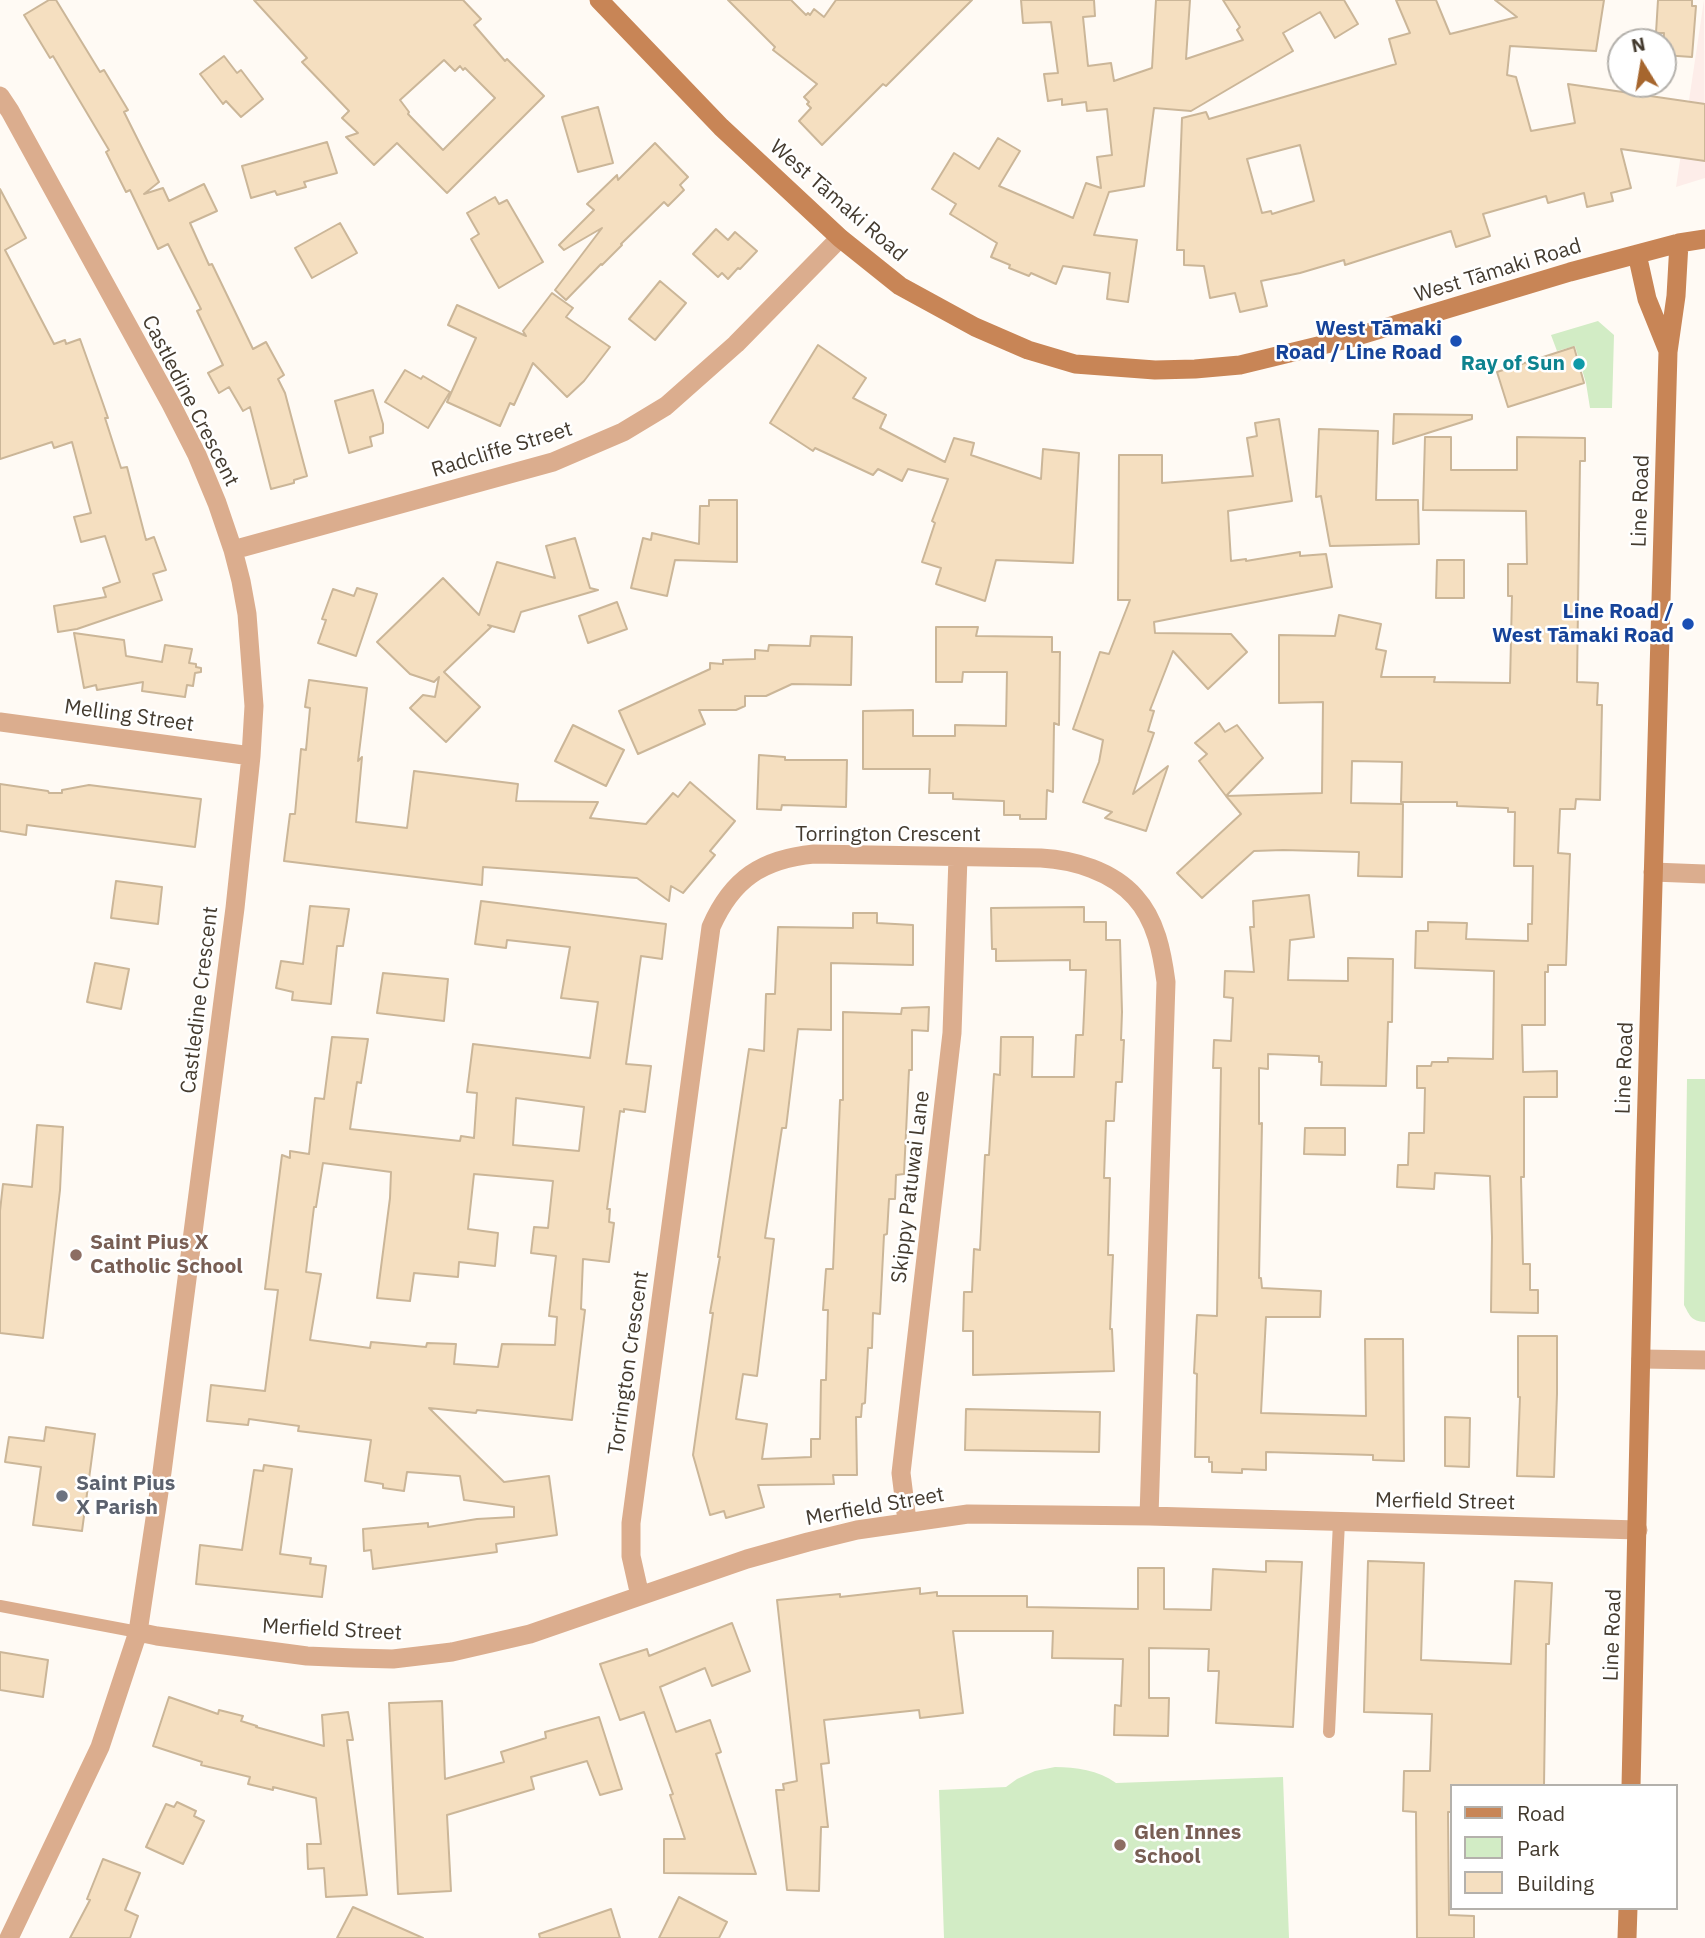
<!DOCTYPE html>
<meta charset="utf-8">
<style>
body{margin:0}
#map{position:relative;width:1705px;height:1938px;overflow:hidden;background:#fffaf4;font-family:"IBM Plex Sans",sans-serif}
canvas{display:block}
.legend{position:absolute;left:1450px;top:1784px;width:228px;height:126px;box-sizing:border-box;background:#fff;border:2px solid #b4b1ac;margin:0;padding:9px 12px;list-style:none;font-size:21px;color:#443b2f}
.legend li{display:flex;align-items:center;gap:14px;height:35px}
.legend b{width:35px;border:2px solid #b4b1ac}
.north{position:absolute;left:1607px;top:28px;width:70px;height:70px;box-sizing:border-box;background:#fff;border:2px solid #b4b1ac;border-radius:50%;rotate:349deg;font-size:19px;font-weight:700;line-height:28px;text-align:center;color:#443b2f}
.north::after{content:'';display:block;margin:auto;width:24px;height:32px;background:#a6662e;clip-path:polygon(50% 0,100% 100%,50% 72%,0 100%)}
</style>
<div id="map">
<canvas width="1705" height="1938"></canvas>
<ul class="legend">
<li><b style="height:9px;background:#c88556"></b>Road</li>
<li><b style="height:19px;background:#d2ecc5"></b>Park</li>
<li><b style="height:19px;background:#f5dfc0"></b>Building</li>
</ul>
<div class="north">N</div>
</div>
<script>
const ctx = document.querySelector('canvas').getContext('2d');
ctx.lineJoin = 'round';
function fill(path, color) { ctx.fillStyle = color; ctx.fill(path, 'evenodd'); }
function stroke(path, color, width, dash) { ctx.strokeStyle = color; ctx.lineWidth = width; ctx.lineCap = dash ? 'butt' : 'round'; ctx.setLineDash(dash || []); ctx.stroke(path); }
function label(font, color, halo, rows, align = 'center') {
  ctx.font = font + ' "IBM Plex Sans",sans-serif'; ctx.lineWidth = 5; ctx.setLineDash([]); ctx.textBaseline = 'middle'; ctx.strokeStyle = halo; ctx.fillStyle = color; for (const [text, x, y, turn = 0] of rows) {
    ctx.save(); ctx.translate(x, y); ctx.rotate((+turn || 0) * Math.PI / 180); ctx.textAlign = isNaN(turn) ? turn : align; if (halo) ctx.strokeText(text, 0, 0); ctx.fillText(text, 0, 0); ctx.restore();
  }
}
fill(new Path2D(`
 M1704 0 1705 178 1676 187Z`), '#fdede9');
fill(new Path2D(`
 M1598 321 1614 335 1612 408H1590L1586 383 1575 346 1557 351 1551 335Z
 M1687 1079H1705V1322C1691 1321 1690 1316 1684 1305Z
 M1055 1767C1076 1767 1098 1770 1116 1783L1283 1777 1289 1938H944L939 1790 1006 1787 1017 1779 1035 1771Z`), '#d2ecc5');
const building = new Path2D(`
 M49 0H56L100 72 104 70 128 110 124 112 159 182 144 194 163 188 169 201 204 184 217 211 190 223 209 265 212 264 253 349 266 342 284 375 278 379 285 393 307 476 294 480V483L271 489 250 407 243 411 229 387 219 393 208 373 223 365 197 311 201 309 168 244 158 249 130 190 126 192 106 152 109 150 53 56 50 58 24 15Z
 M254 0H463L481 19 474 25 505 61 507 59 544 96 447 193 397 143 374 165 346 137 358 133 342 118 349 111 302 62 307 58ZM444 60 455 71 460 66 463 70 465 68 495 98 443 150 408 114 409 112 400 100Z
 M728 0H791L806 15 808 13 810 15 814 9 824 17 836 0H972L886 86 883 84 822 145 799 121 811 108 807 104 809 102 804 97 817 84 773 50 775 47Z
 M1021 0H1094L1095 16 1083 17 1088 66 1111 63 1114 81 1152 68 1156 0H1190L1186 59 1243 40 1237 30 1240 27 1223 0H1344L1358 24 1335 38 1320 12 1283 33 1293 51 1191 111 1154 108 1144 186 1109 192 1094 235 1137 240 1128 302 1107 299 1110 273 1063 266 1056 284 1031 273 1029 276 1009 268 1010 265 991 257 997 243 950 214 956 204 932 189 954 153 979 169 998 138 1020 151 999 186 1073 218 1086 183 1101 188 1097 157 1112 155 1107 109 1087 111 1086 102 1062 105V99L1048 101 1044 74 1058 73 1051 22 1023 23Z
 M1396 0H1436L1450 34 1517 17 1495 0H1604L1596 51 1510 46 1507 75 1516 77 1531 131 1575 123 1568 84 1705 104V161L1621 149 1631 188 1611 193 1613 201 1587 207 1584 193 1548 203 1546 196 1483 214 1490 236 1456 247 1451 231 1345 265 1344 260 1300 273 1261 281 1267 306 1240 312 1235 293 1210 298 1204 266 1184 265V250H1177L1182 118 1206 112 1209 119 1396 64 1389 39 1410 33ZM1300 145 1314 201 1272 214 1271 211 1262 213 1247 159Z
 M1658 0H1692V6H1696L1692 57 1663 55 1664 33H1656Z
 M224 56 237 73 241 70 263 99 241 117 226 101 223 104 200 74Z
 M598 107 613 163 578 172 562 117Z
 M327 142 337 173 304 182 306 187 277 195 275 191 251 198 242 166Z
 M655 143 688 177 680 185 684 190 668 206 664 202 621 244 622 245 602 265 601 264 566 300 555 290 602 228 564 250 559 245 594 210 587 204 617 175 618 180Z
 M0 189 26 238 5 250 54 344 65 340 66 344 80 339 100 395 108 418H105L121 468 127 467 146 540 154 537 166 570 153 574 162 600 77 629 58 632 54 606 106 597 103 588 120 582 105 536 81 542 74 517 91 513 72 442 54 448 52 442 0 459Z
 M495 197 499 204 507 200 543 262 499 288 471 239 479 234 467 213Z
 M340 223 357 253 312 278 295 248Z
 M716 229 728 240 735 232 757 251 740 269 738 268 728 279 722 273 718 277 693 254Z
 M660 281 686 303 655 340 629 319Z
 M552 293 573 308 566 317 610 347 584 381 567 397 533 363 514 405 510 403 500 426 447 402 476 338 448 325 457 305 526 336 523 331Z
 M818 345 866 378 853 398 886 415 880 428 945 462 954 438 974 443 971 455 1041 479 1043 449 1079 453 1073 563 996 560 985 601 936 584 941 568 922 562 935 523 932 521 948 479 908 469 902 481 878 469 873 475 815 448 813 451 770 423Z
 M1574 347 1584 383 1508 407 1497 372Z
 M405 370 421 379 423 376 450 392 428 428 385 402Z
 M373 390 383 424V433L370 437 372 446 349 453 335 401Z
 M1394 414 1472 415V419L1393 444Z
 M1279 419 1292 501 1228 511 1231 561 1246 559V561L1300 552V556L1326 554 1332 587 1154 622 1155 633 1231 634 1247 652 1208 689 1173 651 1150 710 1154 711 1148 731 1154 733 1133 794 1168 766 1146 831 1105 818 1112 812 1083 802 1099 762 1103 740 1073 729 1100 652 1109 654 1130 600H1118L1119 455H1162V483L1253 476 1247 438 1257 436 1255 423Z
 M1319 429 1378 431 1376 500H1418L1419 544 1330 546 1321 496 1316 497Z
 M1425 437H1451V470H1517V437L1585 438V461H1580L1577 682 1598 683 1597 705H1602L1600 800 1576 799 1575 809H1560L1558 853 1570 854 1566 965H1548V972H1545V1025H1522L1523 1072 1557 1071V1097H1524V1177H1521L1523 1264H1530V1290H1538V1313L1491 1312 1492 1237 1490 1176 1435 1173 1434 1189 1397 1187 1398 1165H1408L1409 1133H1424L1425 1088H1417V1066H1431L1432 1062H1448V1058L1493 1059 1494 971 1415 968 1416 931H1428V922L1467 923 1466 939 1528 941V924H1532L1533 866H1514L1515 812H1508V808L1457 806V802H1401L1402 762 1352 761 1351 803 1403 804 1402 877 1358 876 1359 852 1283 850 1254 851 1202 898 1177 873 1241 814 1226 796 1322 793 1323 702 1279 703V635L1335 636 1339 615 1381 624 1376 649 1386 651 1381 677H1435L1434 682 1510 683 1512 596H1508V564H1527L1526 511 1423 510Z
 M709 500H737V562L675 560 667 596 631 588 643 538 651 540 652 533 699 544 700 506H709Z
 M575 538 590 588 598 590 521 612 514 632 488 625 491 627 444 672 480 707 446 742 410 708 423 695 435 697 439 677 434 682 410 674 377 642 443 578 479 615 497 562 555 578 546 546Z
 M1437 560H1464V598H1436Z
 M357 588 377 594 356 656 318 643 326 620 322 619 333 589 354 596Z
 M617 602 627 629 588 643 579 616Z
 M936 627H978L976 636 1052 637V652H1060L1059 725 1054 723 1053 792 1047 790 1046 819H1020V815H1004V801L953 799V793H929L930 769H863V711L913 710V736H955V725L1006 726 1007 672H963L962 682H936Z
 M74 633 124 640 126 656 162 662 165 645 192 649 189 663 196 664V667L201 668V672L195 673 193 686 187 685 185 697 142 691 143 682 97 690 96 685 84 688Z
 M811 636 852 637 851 685 792 684 766 696H745V706L736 710H699L705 724 638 754 619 711 710 669V663L723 664V660L755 659V650L768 651 769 645 810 646Z
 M309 680 367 688 358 761 362 757 356 822 407 828 414 771 518 784 516 801 598 802 590 818 646 824 673 793 678 797 690 782 735 821 710 851 715 855 683 893 671 886 669 901 637 878 483 867 482 885 284 861 290 814H295L301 749 306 750 310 708 305 707Z
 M1219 723 1225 732 1237 725 1263 758 1226 796 1199 761 1207 754 1195 743Z
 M573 725 624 750 606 786 555 761Z
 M759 755 785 757V760H847L846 807 782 805 781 810 757 809Z
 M0 784 48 791 49 793H62V790L89 785 201 799 195 847 27 825 26 835 0 831Z
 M116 881 162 887 158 924 111 918Z
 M1309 895 1314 937 1290 940 1288 980 1348 981V958L1393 959 1392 1022H1388L1386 1086 1321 1085 1322 1062H1319V1056L1268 1054V1069L1259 1068V1124L1262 1123 1259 1278H1261L1262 1288 1321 1291 1320 1317H1266L1261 1413 1366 1416 1365 1339H1403L1404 1461 1373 1460V1455L1266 1452V1470L1242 1469V1473L1212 1472V1462H1209V1457H1195L1197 1374 1194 1373 1197 1315 1217 1316 1221 1068H1213L1214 1040 1231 1041 1233 998 1224 997 1225 971 1254 972 1250 927H1254L1253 901Z
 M481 901 666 924 662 959 641 956 626 1064 651 1066 645 1112 624 1109V1112L620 1111 607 1209H610L609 1222 614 1223 609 1262 583 1259 581 1309 585 1310 572 1420 477 1410 476 1413 429 1408 504 1482 549 1476 557 1535 496 1544 497 1552 373 1569 371 1550 364 1551 363 1529 428 1523V1527L477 1519 514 1517V1507L464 1500 460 1476 407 1472 404 1491 383 1488V1484L365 1481 371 1440 298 1431 299 1426 249 1419 248 1425 207 1421 211 1385 265 1391 278 1290 265 1289 282 1155 290 1158V1151L309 1154 315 1098 324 1099 332 1037 368 1039 361 1083 357 1082 350 1129 460 1141 461 1136 474 1138 477 1093 467 1092 473 1044 590 1058 598 1002 561 998 570 947 507 940 506 948 475 944ZM516 1098 584 1107 579 1151 513 1145ZM323 1163 391 1172 390 1198 377 1298 410 1301 414 1273 458 1277 459 1262 495 1266 498 1233 468 1229 474 1174 553 1181 548 1228 534 1227 531 1253 556 1256 549 1316 557 1317 555 1345 502 1344 498 1367 454 1364 456 1344 427 1343 426 1347 371 1342 370 1348 310 1340 321 1274 306 1272 314 1207H316Z
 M310 906 349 909 343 946H337L331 1004 292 1000 293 992 276 988 281 961 303 964Z
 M1084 907V922H1106V940H1120L1122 1012 1121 1040H1124L1122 1082H1116L1114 1121H1106L1104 1178H1110L1108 1255H1113L1110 1329H1112L1114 1371 973 1375V1331H963L964 1292H972L974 1249 980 1250 985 1155H989L994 1074 1000 1075 1001 1037H1033L1032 1077H1074L1076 1035H1083L1086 970H1070V960L996 961V949H992L991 908Z
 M853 913H877V923L913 925V965L831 963V1030L798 1029 786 1128H782L765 1238 774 1239 757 1376 743 1374 736 1419 767 1424 762 1459 811 1457V1439H820L821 1380H826L828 1310H823L826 1269H833L840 1100H843V1012L901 1014 902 1008 929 1007 928 1031 912 1030V1070H909L904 1174 896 1175 895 1199H889L887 1234 884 1235 880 1314 873 1313 872 1348H868L865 1403 862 1404 861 1417H856L857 1475H833L834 1484 758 1485 764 1507 726 1518 724 1511 710 1515 693 1455 713 1313H710L720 1257H718L749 1049 764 1051 766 994H775L778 927 853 928Z
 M95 963 129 969 121 1009 87 1002Z
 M383 973 448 979 444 1021 377 1013Z
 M37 1125 63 1127 60 1190 43 1338 0 1333V1211L3 1184 32 1187Z
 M1305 1128H1345V1155L1304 1154Z
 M1518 1336H1557V1394L1554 1477 1517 1476 1520 1397H1518Z
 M966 1409 1100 1412 1099 1452 965 1450Z
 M1445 1417 1470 1418 1469 1467 1445 1466Z
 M46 1427 95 1434 82 1531 33 1525 41 1467 5 1462 9 1437 44 1441Z
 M264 1465 292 1469 280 1554 311 1558 310 1564 326 1566 322 1597 196 1584 200 1545 242 1550 254 1470 263 1471Z
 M1266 1561 1302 1562 1293 1727 1216 1723 1219 1671H1208L1209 1649 1149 1648V1698H1169L1168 1736 1114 1735 1115 1705 1121 1706 1123 1659 1052 1658 1053 1631H953L963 1713 920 1718 919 1710 824 1720 829 1763 821 1764 828 1827H821L819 1891 787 1890 776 1790H784L783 1784 797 1781 777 1600 840 1594V1597L920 1588V1594L937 1592V1596H1027V1607L1138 1609V1568H1164V1609L1211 1610 1213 1569 1266 1572Z
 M1368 1561 1424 1563 1421 1660 1511 1664 1515 1581 1552 1583 1549 1644H1546L1544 1786H1451V1812H1448L1449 1915 1474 1916V1938H1417L1416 1812 1403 1811 1404 1771H1430L1432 1714 1364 1712Z
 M732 1623 750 1671 712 1686 705 1668 660 1687 676 1732 710 1720 721 1752 716 1754 756 1874 664 1873V1839H685L670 1795 673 1794 644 1712 620 1720 600 1664 647 1649 649 1656Z
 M0 1652 48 1660 43 1697 0 1690Z
 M169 1697 218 1714 219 1710 243 1716 241 1721 257 1726 256 1727 324 1746 322 1715 348 1712 353 1740H347L367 1895 326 1897 324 1868 308 1869 307 1844H321L316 1798 273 1787V1790L248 1784 250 1777 201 1765 202 1762 153 1746Z
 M442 1701 445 1779 504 1762 501 1752 546 1738 545 1732 599 1717 622 1789 600 1795 587 1761 531 1777 534 1789 447 1815 451 1891 398 1894 389 1703Z
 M177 1802 196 1811 194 1816 204 1821 183 1864 146 1847 166 1804 174 1807Z
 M103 1859 140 1873 125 1910 138 1916 130 1938H70L90 1900 87 1899Z
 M679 1897 727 1922 719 1938H659Z
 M353 1907 423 1938H337Z
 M611 1909 620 1938H540L539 1934Z`);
fill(building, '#f5dfc0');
stroke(building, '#cbb698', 2);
stroke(new Path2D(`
 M0 1606 138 1632
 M1329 1732 1339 1522`), '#dbad8e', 12);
stroke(new Path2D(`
 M0 96 10 111 171 404 197 455 217 503 233 550 241 581 247 614 254 706 251 756 235 908 162 1472 138 1632 100 1747 9 1938
 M233 550 553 462 623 432 666 406 736 344 840 238
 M0 722 251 756
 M1653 872 1705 874
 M1641 1359 1705 1360
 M907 1521 901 1473 952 1033 958 857
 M640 1596 631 1556V1523L711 927C732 879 762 859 814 854L1041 858C1074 860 1112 871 1135 897 1156 920 1162 952 1166 982L1149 1516
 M138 1632 157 1636 307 1656 354 1658 393 1659 452 1652 530 1634 747 1559 808 1542 857 1530 968 1514 1149 1516 1638 1530`), '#dbad8e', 19);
stroke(new Path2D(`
 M599 0 721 127 840 238 900 286 975 327 1028 350 1075 364 1155 370 1195 369 1240 365 1351 338 1570 272 1679 243 1705 239
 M1637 254 1647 299 1668 351
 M1631 1786 1645 1168 1668 352 1676 296 1679 243
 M1627 1938 1628 1908`), '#c88556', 19);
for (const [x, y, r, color] of [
 [1456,341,7,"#1a4fb4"],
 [1579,364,7,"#0f9aa8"],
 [1688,624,7,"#1a4fb4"],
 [76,1255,7,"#8d6e63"],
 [62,1496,7,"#6b7280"],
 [1120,1845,7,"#8d6e63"]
]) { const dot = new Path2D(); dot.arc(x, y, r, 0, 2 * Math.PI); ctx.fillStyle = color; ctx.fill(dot); stroke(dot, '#fff', 2.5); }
label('21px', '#443b2f', '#fff', [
 ["West Tāmaki Road",838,201,41],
 ["West Tāmaki Road",1498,271,-17],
 ["Castledine Crescent",190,401,63],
 ["Radcliffe Street",502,450,-17],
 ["Line Road",1641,501,-88],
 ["Melling Street",129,716,8],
 ["Torrington Crescent",888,835],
 ["Castledine Crescent",200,1000,-83],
 ["Line Road",1625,1068,-88],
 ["Skippy Patuwai Lane",911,1187,-83],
 ["Torrington Crescent",629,1363,-82],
 ["Merfield Street",1445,1502,1],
 ["Merfield Street",875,1507,-10],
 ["Merfield Street",332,1630,3],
 ["Line Road",1613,1635,-88]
]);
label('bold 21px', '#164399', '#fff', [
 ["West Tāmaki",1442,329],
 ["Road / Line Road",1442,353],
 ["Line Road /",1674,612],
 ["West Tāmaki Road",1674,636]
], 'right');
label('bold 21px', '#0d838f', '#fff', [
 ["Ray of Sun",1565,364]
], 'right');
label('bold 21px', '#785e54', '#fff', [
 ["Saint Pius X",90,1243],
 ["Catholic School",90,1267],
 ["Glen Innes",1134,1833],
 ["School",1134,1857]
], 'left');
label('bold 21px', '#5b616d', '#fff', [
 ["Saint Pius",76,1484],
 ["X Parish",76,1508]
], 'left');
</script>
